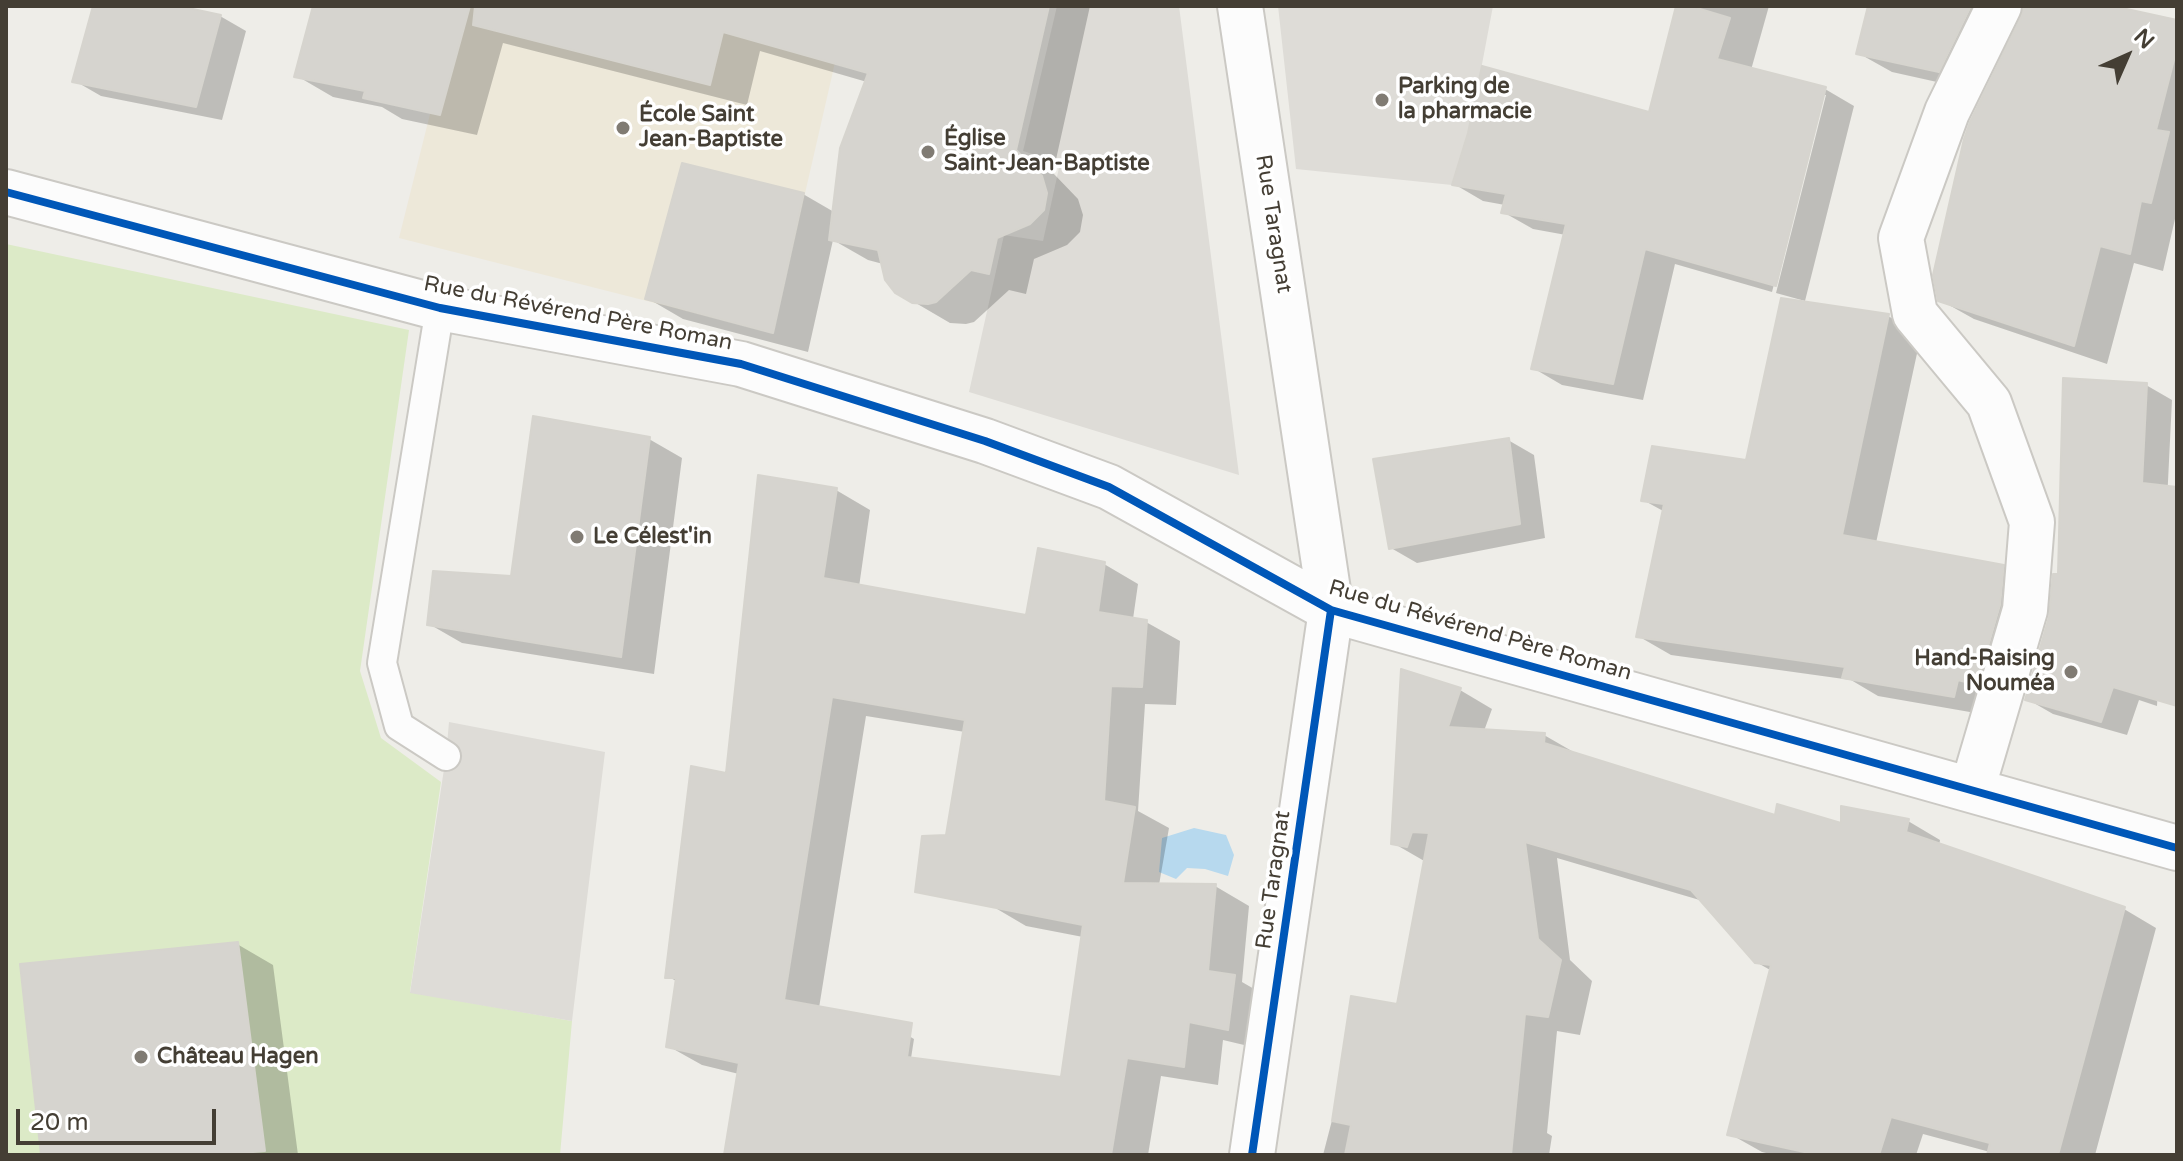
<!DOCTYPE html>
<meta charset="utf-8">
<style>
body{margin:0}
#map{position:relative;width:2183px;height:1161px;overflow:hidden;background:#eeede8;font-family:"Varela Round",sans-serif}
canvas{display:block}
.frame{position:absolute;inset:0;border:8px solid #443e34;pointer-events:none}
.north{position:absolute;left:2087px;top:16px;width:80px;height:80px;-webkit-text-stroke:6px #fff;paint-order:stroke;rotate:45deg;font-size:22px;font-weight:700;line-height:32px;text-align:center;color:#443e34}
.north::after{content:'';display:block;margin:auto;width:28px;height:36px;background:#443e34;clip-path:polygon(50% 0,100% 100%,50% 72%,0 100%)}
.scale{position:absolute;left:16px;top:1109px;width:200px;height:36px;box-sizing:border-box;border:4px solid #443e34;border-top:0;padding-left:10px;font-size:24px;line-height:28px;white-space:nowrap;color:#443e34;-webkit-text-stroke:6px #fff;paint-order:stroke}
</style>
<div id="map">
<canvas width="2183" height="1161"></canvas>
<div class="frame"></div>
<div class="north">N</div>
<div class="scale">20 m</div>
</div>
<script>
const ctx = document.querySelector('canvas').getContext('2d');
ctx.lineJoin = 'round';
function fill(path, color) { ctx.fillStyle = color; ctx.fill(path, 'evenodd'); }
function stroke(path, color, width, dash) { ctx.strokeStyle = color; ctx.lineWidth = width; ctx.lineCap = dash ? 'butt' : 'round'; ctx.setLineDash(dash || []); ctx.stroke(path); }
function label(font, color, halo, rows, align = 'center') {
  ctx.font = font + ' "Varela Round",sans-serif'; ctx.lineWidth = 7; ctx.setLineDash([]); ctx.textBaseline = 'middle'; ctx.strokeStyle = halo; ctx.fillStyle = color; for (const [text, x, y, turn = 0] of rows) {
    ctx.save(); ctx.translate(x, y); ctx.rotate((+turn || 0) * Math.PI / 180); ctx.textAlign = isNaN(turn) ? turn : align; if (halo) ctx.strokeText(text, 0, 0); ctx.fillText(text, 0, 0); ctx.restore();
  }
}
fill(new Path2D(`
 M457 6H848L773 333 399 238Z`), '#ede8d9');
fill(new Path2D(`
 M6 244 409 330 360 671 381 738 441 782 410 992 572 1021 560 1155H6Z`), '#dceac7');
fill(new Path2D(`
 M1057 6H1179L1239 475 969 392 1004 235 1043 241 1060 163 1023 151Z
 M1278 6H1493L1469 133 1452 185 1296 169Z
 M449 722 605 752 572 1021 410 993 446 756Z`), '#dedcd7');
fill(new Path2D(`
 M1194 828 1226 835 1234 855 1228 876 1205 869 1187 868 1176 879 1159 872 1162 838Z`), '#b7d9ee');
fill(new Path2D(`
 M95 6H169L220 16 246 31 222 120 101 96 75 81Z
 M315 6H1090L1053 173 1078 199 1083 215 1080 232 1067 245 1034 259 1026 294 1009 290 974 322 966 324 950 323 897 292 883 264 868 260 833 240 808 352 683 319 647 298 803 194 834 212 867 82 760 51 747 105 503 43 477 135 402 119 382 107 333 97 297 76Z
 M1678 6H1769L1751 70 1825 89 1854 106 1805 301 1776 293 1826 95H1822L1772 292 1675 264 1643 400 1562 385 1533 368 1566 235 1533 229 1503 212 1505 205 1483 201 1454 184 1650 114Z
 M1870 6H2017L1973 90 1892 72 1858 53Z
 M2025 6H2104L2177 22V220L2175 219 2163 271 2134 263 2107 364 1974 319 1940 300Z
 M1888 316 1921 335 1876 543 2003 566 2036 586 1987 715 1878 696 1851 680 1671 655 1638 636 1665 512 1643 500 1748 462Z
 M2146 385 2172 400 2157 706 2139 700 2127 735 2053 714 2027 699 2051 617Z
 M649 439 682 458 654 674 462 643 429 624 513 578Z
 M1508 440 1534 455 1545 538 1417 563 1391 548Z
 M836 490 870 510 859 587 1028 617 1104 564 1138 584 1133 619 1146 622 1180 641 1176 705 1145 704 1138 811 1169 828 1159 885 1215 886 1249 906 1242 982 1268 997 1261 1049 1223 1040 1218 1085 1161 1076 1148 1155H961L1062 1079 1083 937 1026 926 992 906 965 732 866 716 819 1008 880 1019 914 1039 896 1155H726L739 1074 702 1065 668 1046 678 982 667 976 728 775Z
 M1460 690 1492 709 1484 731 1544 735 1577 754 1776 817 1843 826 1908 821 1940 840 1939 846 2124 909 2156 928 2095 1155H1990V1152L1923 1134 1916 1155H1774L1762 1152 1730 1134 1772 971 1756 962 1703 901 1557 858 1570 960 1592 981 1580 1035 1557 1031 1547 1133 1552 1136 1549 1155H1323L1338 1097 1398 1006 1426 862 1393 843Z
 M237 944 273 965 298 1155H43Z`), '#0003');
const building = new Path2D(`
 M93 6H179L221 15 196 107 72 82Z
 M313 6H470L440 115 363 98 365 91 294 77Z
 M475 6H1049L1016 150 1042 176 1047 193 1044 210 1030 224 997 238 989 274 971 270 936 302 928 304 912 303 895 293 885 280 878 250 829 240 840 148 868 73 723 32 710 85 473 25Z
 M1676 6H1690L1730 18 1717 59 1826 87 1776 286 1645 249 1613 384 1531 369 1566 224 1501 213 1506 194 1452 185 1468 133 1482 66 1649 112Z
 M1868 6H1971L1939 72 1856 54Z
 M2024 6H2113L2177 20V48L2156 130 2169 132 2151 203 2141 201 2130 254 2100 246 2074 346 1938 301 1933 275 1964 139 1970 122 2021 17Z
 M682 163 804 193 773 333 645 299Z
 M1781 298 1889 314 1842 535 2004 565 2000 605 1977 685 1958 680 1954 697 1842 678 1845 667 1636 637 1664 504 1641 501 1652 446 1746 460Z
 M2063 378 2147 383 2142 483 2177 487V706L2113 687 2101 722 2025 700 2049 617 2053 574H2058Z
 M533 416 650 437 621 657 427 625 433 571 511 576Z
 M1509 438 1520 524 1389 549 1373 459Z
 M758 475 837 488 823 578 1026 615 1038 548 1105 562 1098 612 1147 620 1142 687 1111 686 1104 801 1135 807 1123 883 1216 884 1208 971 1235 975 1228 1030 1189 1022 1184 1067 1127 1058 1111 1155H724L739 1063 666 1047 676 978H665L691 766 726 773ZM832 697 965 720 946 835 922 836 915 892 1083 925 1061 1077 907 1057 912 1023 784 1000Z
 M1401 669 1461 688 1448 727 1545 733 1544 743 1775 815 1777 804 1841 823V806L1909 819 1906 832 2125 907 2058 1155H1987L1990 1143 1891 1117 1879 1155H1818L1727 1135 1771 965 1755 963 1691 890 1525 842 1538 939 1561 960 1548 1017 1525 1014 1511 1155H1345L1351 1125 1332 1121 1351 996 1397 1004 1429 833 1412 832 1407 847 1391 844Z
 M238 942 265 1151 218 1155H41L20 964Z`);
fill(building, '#d6d4cf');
stroke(building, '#d6d4ce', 2);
const service = new Path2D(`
 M440 308 382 663 399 726 446 756`);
const minor = new Path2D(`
 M1331 610 2177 848
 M1972 790 2025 610 2032 522 1989 403 1915 314 1901 238 1947 112 1999 6`);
const tertiary = new Path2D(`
 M1240 6 1331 610 1252 1155
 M6 192 440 308 741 364 985 441 1109 487 1331 610`);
stroke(service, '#cbc9c4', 32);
stroke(minor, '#cbc9c4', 48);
stroke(tertiary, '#cbc9c4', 48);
stroke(service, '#fcfcfc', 28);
stroke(minor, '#fcfcfc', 44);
stroke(tertiary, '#fcfcfc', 44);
stroke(new Path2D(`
 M6 192 440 308 741 364 985 441 1109 487 1331 610 2177 848
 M1252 1155 1331 610`), '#0057b8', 8);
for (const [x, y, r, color] of [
 [1382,100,8,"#807b73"],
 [623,128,8,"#807b73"],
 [928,152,8,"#807b73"],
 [577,537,8,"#807b73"],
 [2071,672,8,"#807b73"],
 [141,1057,8,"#807b73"]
]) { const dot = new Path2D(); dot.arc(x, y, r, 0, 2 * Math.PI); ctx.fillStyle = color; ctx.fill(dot); stroke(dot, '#fff', 3); }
label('bold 22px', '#443e34', '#fff', [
 ["Parking de",1398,87],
 ["la pharmacie",1398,112],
 ["École Saint",639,115],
 ["Jean-Baptiste",639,140],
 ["Église",944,139],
 ["Saint-Jean-Baptiste",944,164],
 ["Le Célest'in",593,537],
 ["Hand-Raising",2055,659,"right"],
 ["Nouméa",2055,684,"right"],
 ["Château Hagen",157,1057]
], 'left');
label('22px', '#443e34', '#fff', [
 ["Rue Taragnat",1273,224,81],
 ["Rue du Révérend Père Roman",578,314,11],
 ["Rue du Révérend Père Roman",1480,631,16],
 ["Rue Taragnat",1274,880,-82]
]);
</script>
